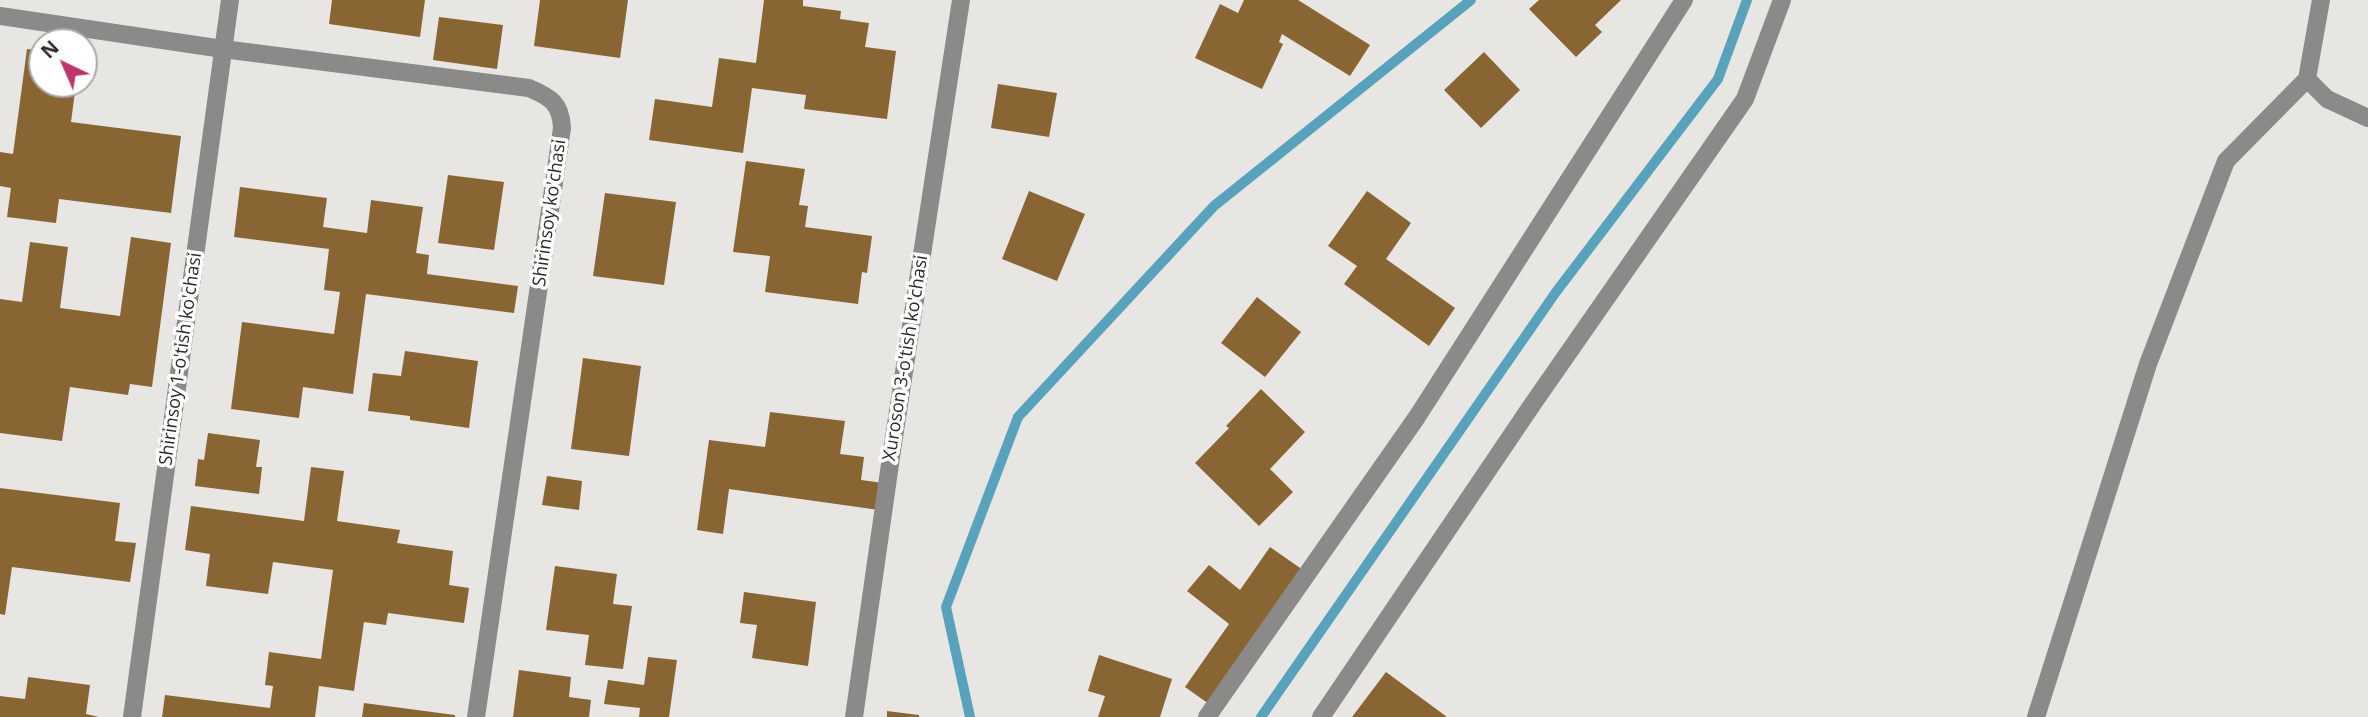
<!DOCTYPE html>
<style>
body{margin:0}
#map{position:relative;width:2368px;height:717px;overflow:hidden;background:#e8e6e3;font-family:"Open Sans",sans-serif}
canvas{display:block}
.north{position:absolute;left:28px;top:28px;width:70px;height:70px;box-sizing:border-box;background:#fff;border:2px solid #aaaaa9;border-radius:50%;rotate:316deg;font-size:19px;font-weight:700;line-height:28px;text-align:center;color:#2b2a29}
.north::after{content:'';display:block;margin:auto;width:24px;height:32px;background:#bf346a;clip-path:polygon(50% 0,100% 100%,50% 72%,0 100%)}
</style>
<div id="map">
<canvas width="2368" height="717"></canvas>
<div class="north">N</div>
</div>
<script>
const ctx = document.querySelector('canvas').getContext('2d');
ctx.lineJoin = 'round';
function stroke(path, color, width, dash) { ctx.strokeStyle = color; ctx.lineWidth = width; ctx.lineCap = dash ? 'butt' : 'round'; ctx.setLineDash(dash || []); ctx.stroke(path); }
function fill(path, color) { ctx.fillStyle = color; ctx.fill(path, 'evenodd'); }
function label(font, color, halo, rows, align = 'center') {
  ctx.font = font + ' "Open Sans",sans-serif'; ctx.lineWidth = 7; ctx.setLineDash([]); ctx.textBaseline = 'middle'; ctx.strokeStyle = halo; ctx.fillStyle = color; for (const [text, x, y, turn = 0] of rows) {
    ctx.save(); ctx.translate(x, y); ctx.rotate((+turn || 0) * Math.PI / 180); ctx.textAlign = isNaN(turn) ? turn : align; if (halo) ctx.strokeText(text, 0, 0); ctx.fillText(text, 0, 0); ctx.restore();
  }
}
stroke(new Path2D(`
 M970 717 946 607 1018 417 1214 206 1471 0
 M1261 717 1556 292 1718 79 1747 0`), '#59a2bc', 10);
fill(new Path2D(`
 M332 0H425L420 37 329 24Z
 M540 0H628L620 58 534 46Z
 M764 0H803V6L841 11 840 19 869 23 865 47 896 51 887 119 804 109 806 95 752 88 743 153 649 140 655 99 712 107 719 58 756 63Z
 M1244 0H1298L1370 45 1350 76 1282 34 1279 42 1283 44 1262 89 1195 58 1220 4 1238 13Z
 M1539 0H1621L1595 25 1602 32 1576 57 1529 9Z
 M439 17 503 25 497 69 433 60Z
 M27 49 42 51V84H76L71 122 181 136 171 213 59 199 56 223 7 217 11 188 0 186V152L13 154Z
 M1484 52 1520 90 1481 128 1444 90Z
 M998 84 1057 93 1049 137 991 128Z
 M746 161 805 169 799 205 808 206 805 227 872 236 867 273 862 272 858 304 765 292 770 256 733 252Z
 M448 175 504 182 494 250 438 243Z
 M240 187 327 198 323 227 367 233 371 200 423 207 416 253 429 255 427 274 518 286 514 313 366 294 353 394 303 387 299 418 231 409 242 322 334 334 340 292 324 290 329 249 234 237Z
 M1029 191 1085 214 1057 281 1002 259Z
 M1367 191 1411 223 1386 259 1455 308 1429 346 1344 284 1357 266 1328 246Z
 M605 193 676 202 664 285 593 276Z
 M131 237 171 243 152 387 130 384 128 395 70 387 62 441 0 433V299L22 302 30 242 68 247 60 308 120 316Z
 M1257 297 1301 332 1265 377 1221 343Z
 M405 351 478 361 469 428 410 420V416L368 411 373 373 401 376Z
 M583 358 641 366 629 456 571 449Z
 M1261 389 1305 432 1270 469 1293 492 1259 526 1195 463 1229 428 1226 426Z
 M770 412 845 421 840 454 864 457 861 480 883 483 879 510 729 489 723 534 697 530 709 440 765 447Z
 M208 433 260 440 256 467H262L259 494 195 486 198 459 204 460Z
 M311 467 344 471 337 521 400 530 397 543 453 551 449 585 469 588 464 623 388 613 386 625 364 622 354 691 319 686 315 717H162L165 695 270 708 273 686 265 685 269 652 321 659 333 570 273 562 268 594 206 586 210 554 185 550 191 506 304 521Z
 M547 476 582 481 579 510 542 505Z
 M0 488 120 503 115 541 136 543 130 582 12 567 5 615 0 614Z
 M1270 547 1303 570 1209 704 1185 687 1229 624 1187 591 1209 565 1240 590Z
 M555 566 617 574 613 604 632 606 623 669 585 665 589 635 546 630Z
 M744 592 816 602 808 666 752 658 757 625 740 623Z
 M1099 655 1172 679 1160 717H1098L1105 696 1088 691Z
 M648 657 677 660 669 717H639L640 708 604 704 608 680 644 685Z
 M519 670 571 677 569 697 591 700 589 717H513Z
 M1386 672 1447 717H1352Z
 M28 677 90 685 86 714 99 717H0V696L25 699Z
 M364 703 455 715V717H362Z
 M887 711 919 715V717H887Z`), '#896533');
stroke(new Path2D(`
 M0 16 223 49 529 88C550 97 561 103 562 128L476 717
 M2307 79 2321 0
 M132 717 230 0
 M854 717 891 457 961 0
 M1207 717 1417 417 1684 0
 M1321 717 1532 405 1745 99 1782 0
 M2036 717 2148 364 2226 161 2307 79 2327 99 2368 118`), '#8c8a89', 18);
label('18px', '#2b2a29', '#fff', [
 ["Shirinsoy ko'chasi",550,213,-82],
 ["Xuroson 3-o'tish ko'chasi",906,358,-81],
 ["Shirinsoy 1-o'tish ko'chasi",181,359,-82]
]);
</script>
